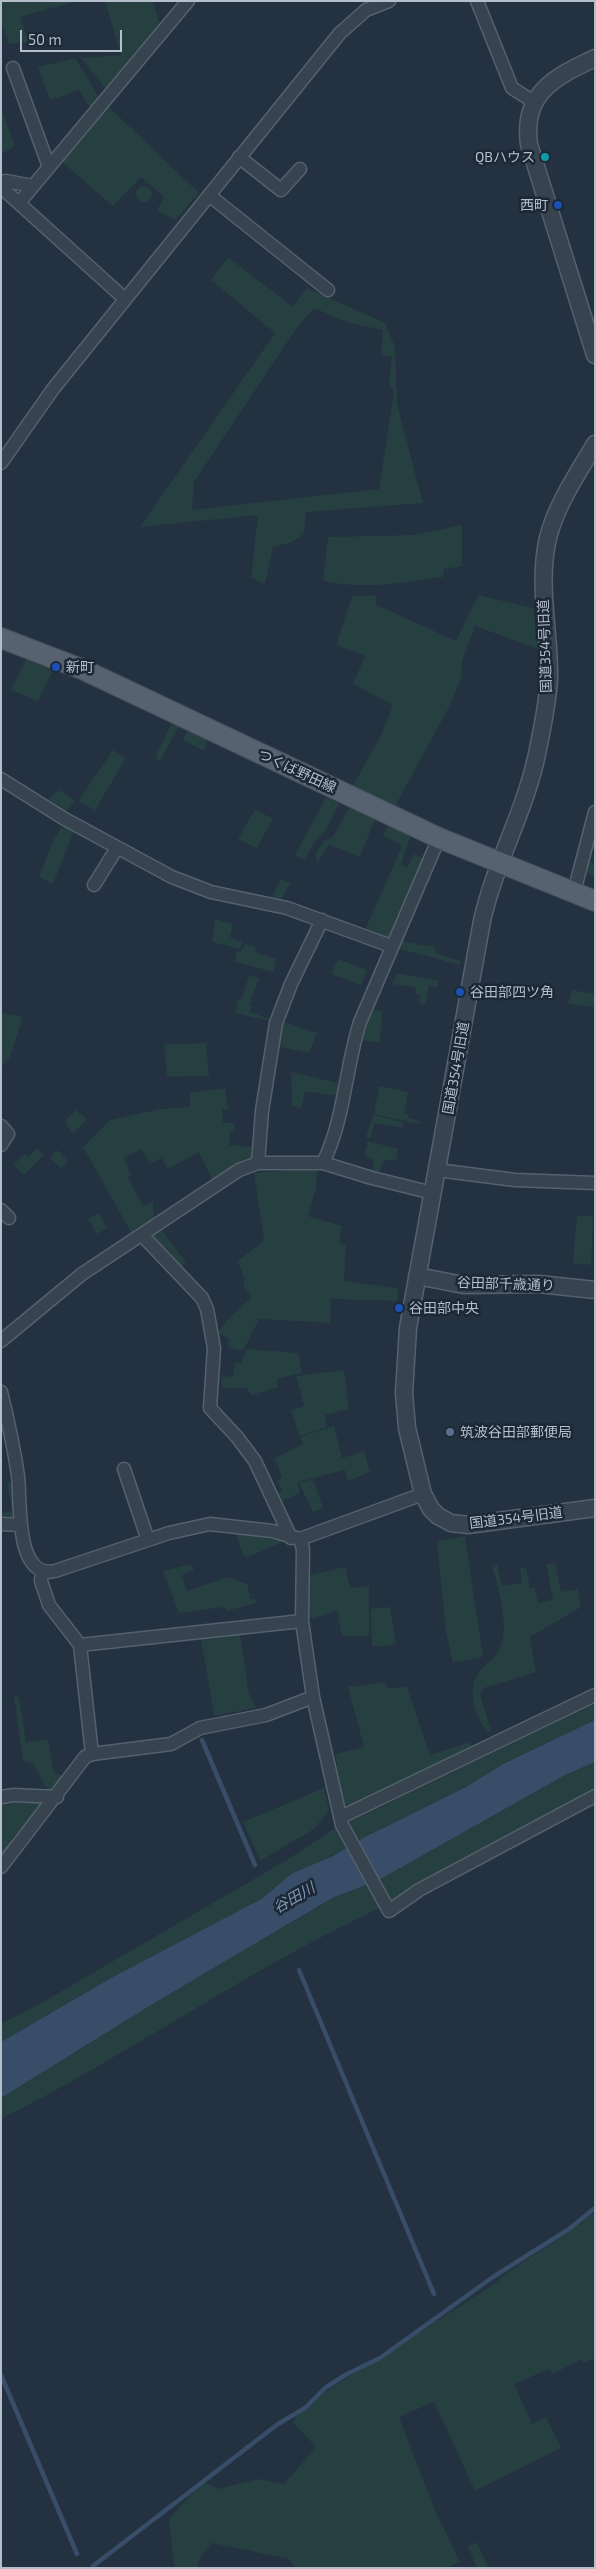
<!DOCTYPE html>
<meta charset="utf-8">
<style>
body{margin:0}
#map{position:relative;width:596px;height:2569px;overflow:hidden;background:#243140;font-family:"Exo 2",sans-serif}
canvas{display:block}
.frame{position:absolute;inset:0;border:2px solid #b5becb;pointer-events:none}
.scale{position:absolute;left:20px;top:30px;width:102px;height:22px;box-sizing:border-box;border:2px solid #b5becb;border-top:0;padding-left:6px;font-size:15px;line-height:18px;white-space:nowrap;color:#b5becb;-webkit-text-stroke:4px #1d2835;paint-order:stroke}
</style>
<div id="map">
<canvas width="596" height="2569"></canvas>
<div class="frame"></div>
<div class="scale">50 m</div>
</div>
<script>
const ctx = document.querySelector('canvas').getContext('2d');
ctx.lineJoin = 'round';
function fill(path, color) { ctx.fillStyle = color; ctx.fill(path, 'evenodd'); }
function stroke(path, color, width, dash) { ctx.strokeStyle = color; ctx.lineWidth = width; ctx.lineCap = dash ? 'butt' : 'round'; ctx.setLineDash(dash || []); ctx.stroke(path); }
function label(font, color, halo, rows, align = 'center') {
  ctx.font = font + ' "Exo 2","Noto Sans JP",sans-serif'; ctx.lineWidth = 5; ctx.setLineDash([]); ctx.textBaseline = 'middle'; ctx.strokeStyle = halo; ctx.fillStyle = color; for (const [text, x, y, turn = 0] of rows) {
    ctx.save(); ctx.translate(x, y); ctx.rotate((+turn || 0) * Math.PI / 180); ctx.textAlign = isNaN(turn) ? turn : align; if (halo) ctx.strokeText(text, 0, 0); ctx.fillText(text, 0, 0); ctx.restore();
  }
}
fill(new Path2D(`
 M1 1H77L20 17 29 42 9 44 1 23Z
 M105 1H153L160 25 106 89 81 58 121 55Z
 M75 58 99 97 90 108 79 90 50 100 38 67Z
 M109 107 199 193 175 220 157 210 164 197 141 177 113 206 62 162Z
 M1 108 15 146 1 154Z
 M136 194a8 8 0 1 1 16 0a8 8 0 1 1-16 0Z
 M228 257 293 307 307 288 385 323 395 347 397 404 423 503 306 512 304 534 292 542 273 547 265 584 251 578 258 515 140 527 275 333 211 280ZM314 308 349 323 383 330 381 355 392 357 389 385 394 392 379 489 192 510 194 482 296 329Z
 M462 525V566L444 569 443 577C402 583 364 590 323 581L328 537 414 535Z
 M376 595V609L377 605 456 641 478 595 533 608 539 649 475 626 462 661 461 679 448 709 394 808 351 789 380 737 393 705 353 684 365 656 336 645 352 596Z
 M27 657 54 668 38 701 11 690Z
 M172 722 179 726 160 761 155 758Z
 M191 730 207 739 204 751 183 740 186 733Z
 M113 750 126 758 95 810 78 801Z
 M59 790 75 801 65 813 46 801Z
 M326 797 339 804 326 830 317 839 304 860 295 855Z
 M350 807 375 819 360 857 329 845 317 863 315 854 324 841 332 838Z
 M255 809 273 819 257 848 238 839Z
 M63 824 74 831 53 884 39 877 53 841Z
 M388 825 411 835 401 864 407 868 414 854 426 859 391 939H384L365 930 402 846 383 835Z
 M588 861 595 864V877L584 872Z
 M281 879 291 884 279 901 270 900Z
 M215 919 233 924 230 937 242 942 240 949 212 942Z
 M399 941 435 947 436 953 460 961V965L396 948Z
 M245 944 256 947 255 952 276 959 274 972 235 962 237 951 241 952Z
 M338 959 367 970 361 985 331 974Z
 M397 973 438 981V988L429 986 425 1005 419 1004 420 995 415 994 416 988 392 984Z
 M249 975 259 978 249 1005 252 1006 250 1012 270 1019V1021L235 1013 238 999H242Z
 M572 990 595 994V1007L568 1004Z
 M369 1008 382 1011 380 1043 359 1040Z
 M1 1013 23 1017 10 1057 1 1067Z
 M281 1021 317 1033 309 1053 276 1046Z
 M206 1043 209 1076 167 1077 164 1044Z
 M291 1072 338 1083 341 1097 305 1091 301 1109 292 1106Z
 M379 1086 408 1092 404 1113 408 1115V1118L420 1121 419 1124 374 1114Z
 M225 1088 228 1110 222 1109 223 1123H234L235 1131 230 1132 229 1145 254 1147 253 1157 214 1183 199 1152 168 1169 161 1158 150 1164 142 1149 124 1158 131 1175 128 1178 143 1206 153 1201 154 1218 132 1234 83 1147 110 1120 160 1109 190 1107V1093Z
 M76 1110 87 1119 73 1133 67 1126 66 1120Z
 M373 1115 403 1122 402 1128 375 1123 370 1139 366 1137Z
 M368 1141 398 1149 396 1161 384 1160 378 1175 372 1173 374 1162 371 1158 364 1155Z
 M37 1148 44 1155 24 1175 13 1165 25 1154 28 1157Z
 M57 1150 68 1161 61 1168 50 1158Z
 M317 1169 316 1188 308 1216 342 1226 339 1243 346 1245 344 1281 398 1288 397 1301 331 1299 330 1323 259 1319 243 1351 228 1347 229 1339 218 1333 226 1321 252 1297 243 1285 244 1278 238 1261 264 1240 254 1173Z
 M99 1213 107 1228 97 1234 88 1219Z
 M577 1216H593L591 1265 573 1263Z
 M161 1229 186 1263 179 1269 150 1236Z
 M246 1349 298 1353 302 1373 277 1379 278 1387 252 1395 246 1388H221L222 1377 233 1376 235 1363H241Z
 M344 1370 349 1409 325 1415 327 1427 299 1436 291 1410 304 1406 296 1376Z
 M334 1426 342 1458 364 1451 370 1472 348 1481 345 1470 298 1482 300 1493 277 1503 275 1495 282 1491 277 1480 282 1478 275 1458 303 1444 300 1437Z
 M313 1479 323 1508 313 1512 299 1483Z
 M13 1481 16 1514 10 1519 1 1518V1513L12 1511 7 1482Z
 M235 1532 283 1542 248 1557 243 1555Z
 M465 1536 483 1657 453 1663 446 1631 437 1541Z
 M555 1563 561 1592 578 1589 581 1607 530 1637 536 1672 484 1688 480 1694 492 1734C476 1725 467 1691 477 1675 484 1664 497 1659 501 1645 509 1621 498 1589 492 1565L497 1564 502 1586 522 1583 520 1568 526 1567 530 1588H535L538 1603 553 1600 546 1564Z
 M191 1564 194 1570 182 1575 187 1591 227 1577 247 1584 251 1599H255L256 1603 227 1611 224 1607 179 1613 163 1571Z
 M345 1567 350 1588 369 1586V1636H342L337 1610 313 1619 309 1617 310 1575Z
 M390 1607 396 1644 372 1647 371 1609Z
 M240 1635 249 1694 256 1708 214 1716 201 1639Z
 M386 1682 387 1688 407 1687 430 1755 471 1742 470 1750 352 1807 345 1804 341 1794 335 1754 364 1747 348 1687Z
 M14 1696 19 1697 26 1742 48 1739 54 1773 63 1776 51 1792 44 1785 34 1764 23 1761Z
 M595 1703V1720L505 1763 464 1788 358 1841 347 1823Z
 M595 1762V1789L390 1903 379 1880 565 1775Z
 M324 1788 329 1810 314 1829 260 1861 243 1822Z
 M42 1800V1805L1 1852V1805Z
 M337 1827 348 1847 318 1863 291 1874 263 1898 111 1978 1 2042V2024L43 2002 285 1861Z
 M367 1883 382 1907C250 1968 131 2054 1 2119V2098L151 2005 334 1897Z
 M595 2212V2358L584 2363 582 2359 552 2374 549 2369 514 2384 532 2424 546 2417 561 2448 475 2491 434 2402 399 2417 435 2510 460 2562 446 2568H295L289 2559 212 2543 199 2559 197 2568H174L169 2518 204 2481 218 2489 258 2479 284 2484 316 2447 292 2422 315 2398 490 2287C523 2259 561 2240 595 2212Z
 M476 2542 489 2568H477L468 2547Z`), '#263f41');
fill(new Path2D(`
 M595 1720V1762L565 1775 379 1880 334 1897 151 2005 1 2098V2042L111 1978 263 1898 291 1874 333 1856 363 1838 464 1788 505 1763Z`), '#384d68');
stroke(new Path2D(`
 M202 1740 255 1865
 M1 1855 13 1842
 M299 1970 434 2294
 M1 2375 77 2554
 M93 2566 278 2424 305 2408 325 2388 347 2374 380 2358 493 2277 569 2229 595 2208`), '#384d68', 4.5);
const minor = new Path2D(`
 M477 1 512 88 534 102
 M13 68 49 167
 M239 157 281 190 300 169
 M1 182 6 181 33 186
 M1 187 125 299
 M209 195 328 290
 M19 203 188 1
 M1 463 53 389 340 33 366 10 389 1
 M1 779 63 818 172 877 211 892 287 908 391 946
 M94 885 117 848
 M574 892 595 812
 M1 1126 8 1134 1 1145
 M258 1163 262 1111 276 1023 291 984 322 920
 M323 1163C345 1118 345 1069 360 1022L439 838
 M437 1170 515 1180 595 1183
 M1 1210 9 1218
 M142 1235 202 1298 207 1309 214 1348 210 1408 237 1437 255 1461 291 1538
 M1 1341 82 1274 239 1170 258 1163H323L372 1178 433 1193
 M1 1392C8 1420 14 1448 18 1476 21 1498 14 1580 55 1571L169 1533 210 1524 272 1531 300 1539 423 1494
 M124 1469 148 1540
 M1 1524 20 1525
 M300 1539 303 1549 302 1621 313 1697 342 1825 389 1911 419 1890 595 1796
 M42 1572 41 1581 49 1605 80 1645 92 1754
 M80 1645 302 1621
 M1 1797 14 1795 57 1797
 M341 1817 595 1695
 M1 1867 85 1757 92 1754 171 1744 200 1728 266 1715 313 1697`);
const tertiary = new Path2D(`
 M595 58C555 77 522 93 529 144L595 355
 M595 444C578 473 556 505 548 538 537 585 550 631 549 678 548 701 543 725 538 749 527 808 495 862 482 921L408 1328 404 1393 407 1428 423 1494 431 1509 438 1516 451 1523 468 1525 595 1508
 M417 1276 464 1285 539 1284 595 1290`);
const primary = new Path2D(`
 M1 638 84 670 439 838 595 901`);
stroke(minor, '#56616e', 15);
stroke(tertiary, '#56616e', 19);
stroke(primary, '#424c59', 22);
stroke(minor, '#384350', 12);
stroke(tertiary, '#384350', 16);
stroke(primary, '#566270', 20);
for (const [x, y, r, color] of [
 [545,157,5,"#0f9aa8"],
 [558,205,5,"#1a4fb4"],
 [56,667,5,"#1a4fb4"],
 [460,992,5,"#1a4fb4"],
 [399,1308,5,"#1a4fb4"],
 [450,1432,5,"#5c6f8a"]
]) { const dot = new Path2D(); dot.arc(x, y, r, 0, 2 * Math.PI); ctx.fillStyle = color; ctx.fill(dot); stroke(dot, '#1d2835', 2); }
label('14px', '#b5becb', '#1d2835', [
 ["QBハウス",535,157,"right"],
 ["西町",548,205,"right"],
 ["新町",66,667],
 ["谷田部四ツ角",470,992],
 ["谷田部中央",409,1308],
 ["筑波谷田部郵便局",460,1432]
], 'left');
label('14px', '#b5becb', '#1d2835', [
 ["国道354号旧道",545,646,-92],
 ["つくば野田線",297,771,25],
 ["国道354号旧道",456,1068,-80],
 ["谷田部千歳通り",506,1284,2],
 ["国道354号旧道",516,1518,-7]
]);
label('italic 15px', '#7c95b2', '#1d2835', [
 ["谷田川",294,1898,-30]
]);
</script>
